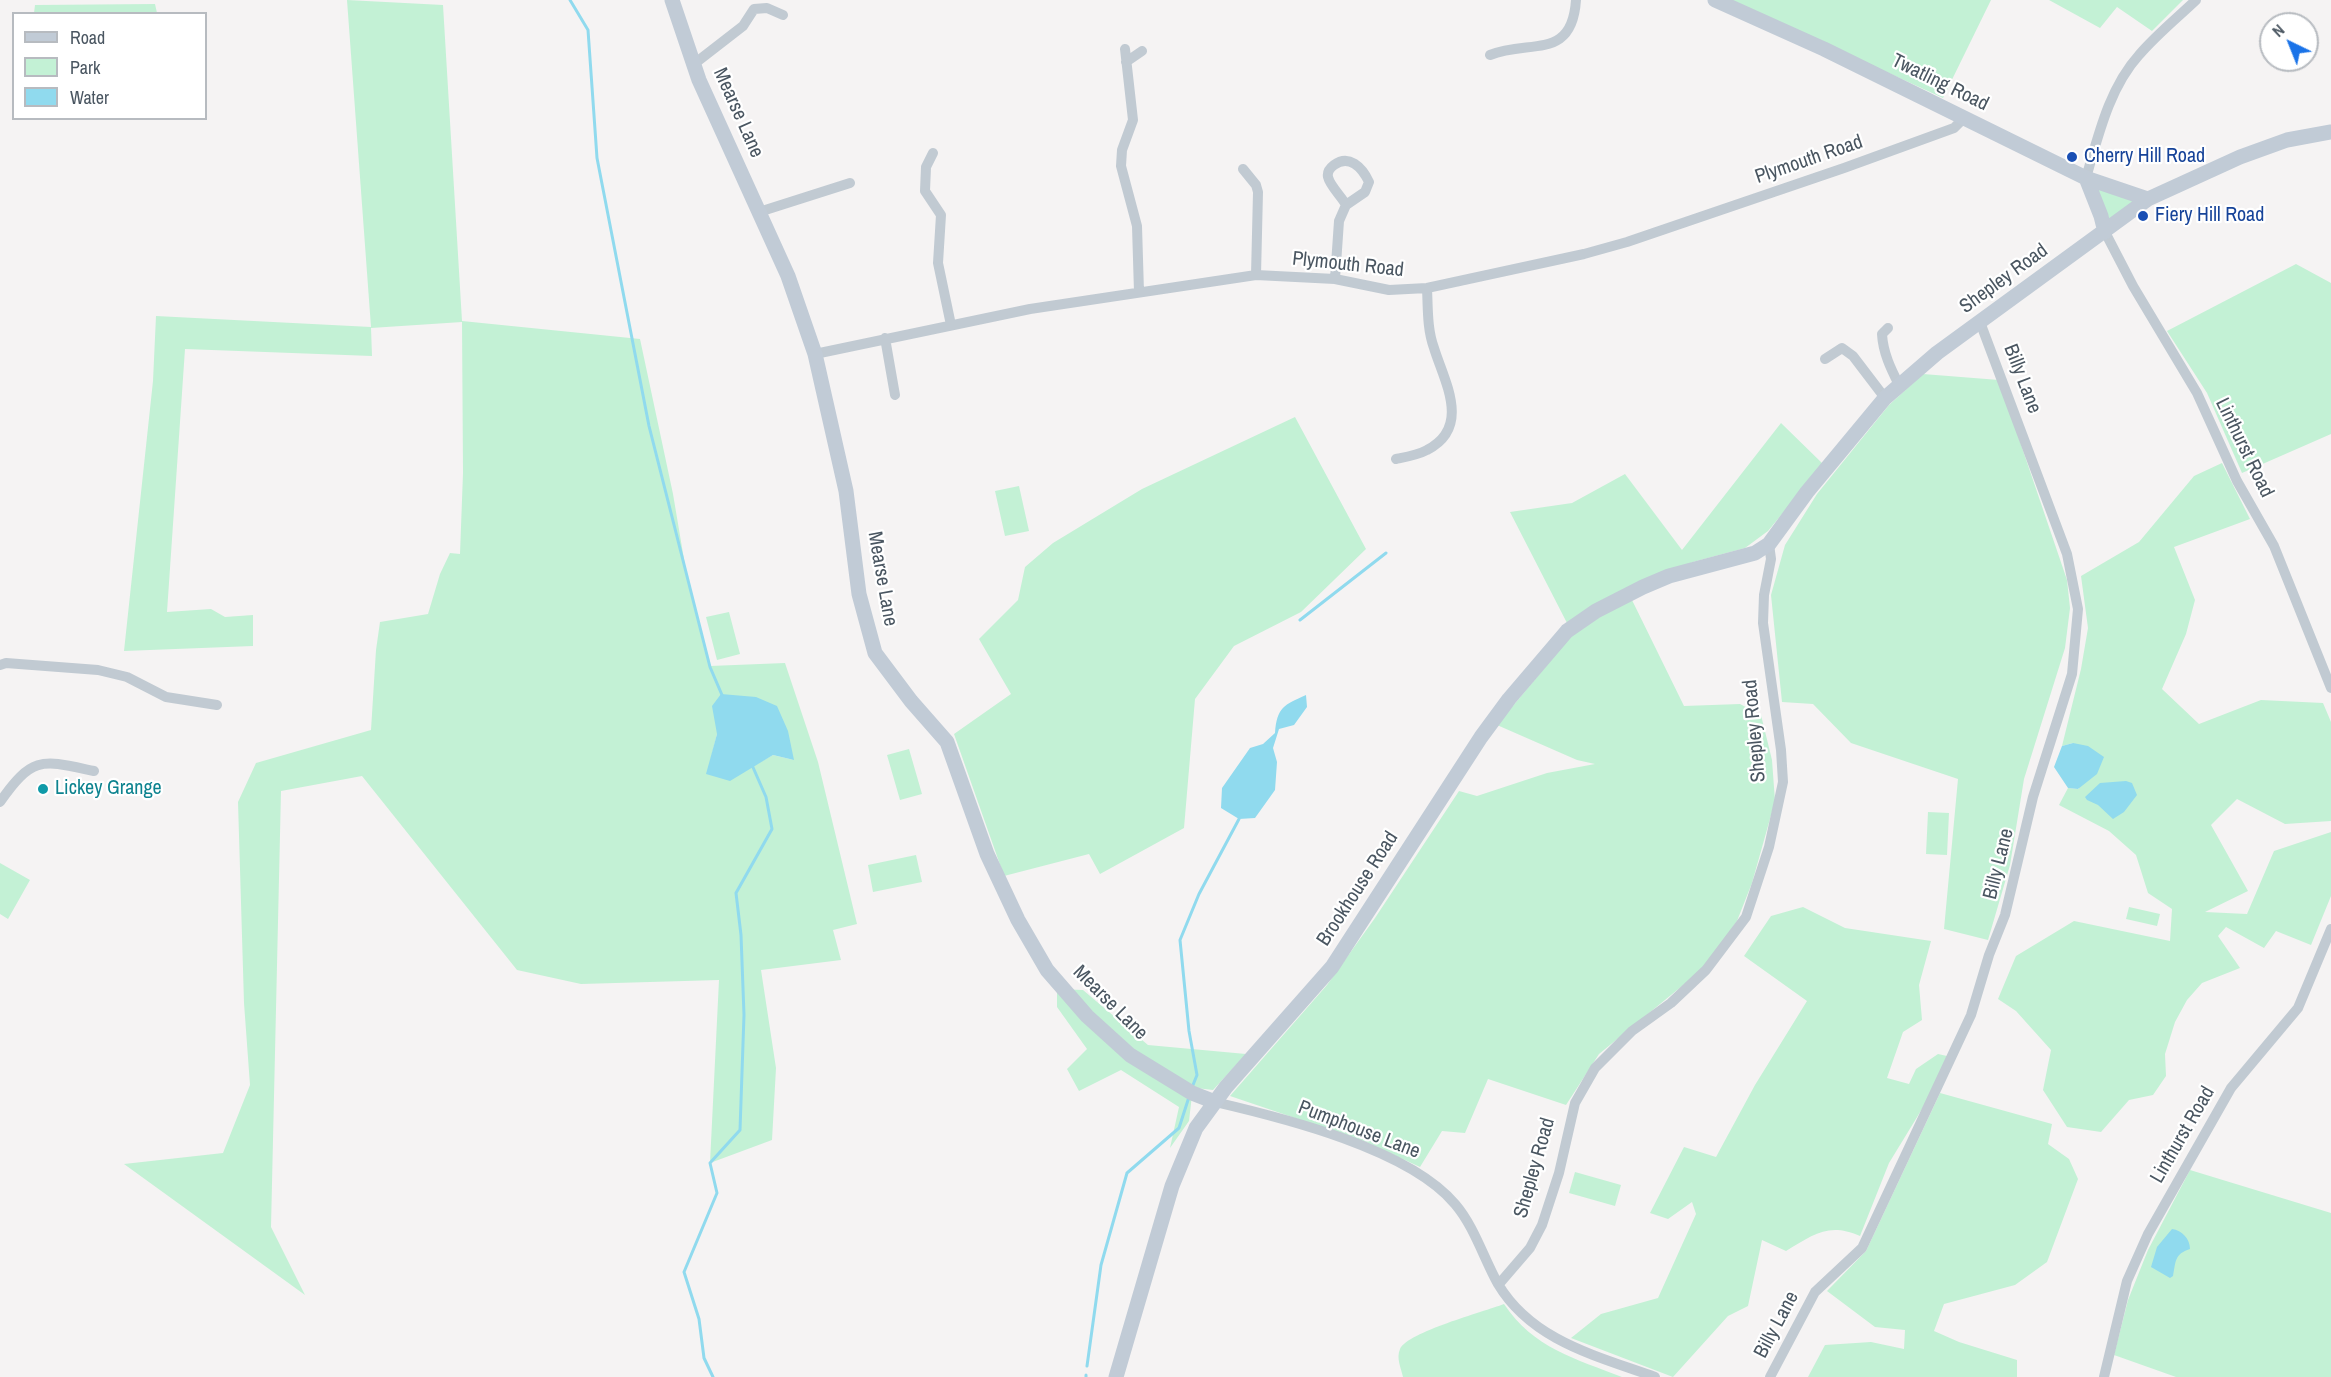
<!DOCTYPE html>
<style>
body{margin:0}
#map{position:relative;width:2331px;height:1377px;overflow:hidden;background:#f5f3f3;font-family:"Archivo Narrow",sans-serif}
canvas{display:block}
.legend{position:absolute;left:12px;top:12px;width:195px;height:108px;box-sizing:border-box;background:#fff;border:2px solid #b7bbc0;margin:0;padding:8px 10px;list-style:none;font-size:18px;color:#4a5661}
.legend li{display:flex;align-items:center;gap:12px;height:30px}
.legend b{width:30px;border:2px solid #b7bbc0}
.north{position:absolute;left:2259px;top:12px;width:60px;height:60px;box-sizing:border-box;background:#fff;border:2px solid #b7bbc0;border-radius:50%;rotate:317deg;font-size:16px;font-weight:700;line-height:24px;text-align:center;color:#4a5661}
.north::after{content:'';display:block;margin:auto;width:21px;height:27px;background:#1a73e8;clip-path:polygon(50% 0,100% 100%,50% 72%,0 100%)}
</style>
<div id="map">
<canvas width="2331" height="1377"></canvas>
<ul class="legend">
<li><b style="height:8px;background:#c1cbd6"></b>Road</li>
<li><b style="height:16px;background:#c3f1d5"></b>Park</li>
<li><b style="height:16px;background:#90daee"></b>Water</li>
</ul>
<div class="north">N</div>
</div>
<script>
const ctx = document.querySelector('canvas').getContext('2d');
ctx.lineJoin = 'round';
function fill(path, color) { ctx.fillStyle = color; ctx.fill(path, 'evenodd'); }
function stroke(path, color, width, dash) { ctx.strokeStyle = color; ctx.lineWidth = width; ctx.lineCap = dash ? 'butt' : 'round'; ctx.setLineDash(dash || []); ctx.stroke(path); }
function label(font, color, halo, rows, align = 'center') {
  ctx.font = font + ' "Archivo Narrow",sans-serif'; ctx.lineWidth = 4.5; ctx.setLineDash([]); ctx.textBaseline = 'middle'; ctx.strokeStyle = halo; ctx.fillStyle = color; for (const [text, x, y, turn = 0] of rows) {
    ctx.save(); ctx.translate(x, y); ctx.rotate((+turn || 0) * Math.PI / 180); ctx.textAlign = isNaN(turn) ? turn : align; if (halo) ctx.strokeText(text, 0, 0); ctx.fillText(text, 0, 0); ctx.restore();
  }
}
fill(new Path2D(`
 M347 0 443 5 462 321 640 339 673 494 688 583 710 666 785 663 818 762 857 924 833 930 841 960 761 970 776 1068 772 1140 710 1163 719 980 581 984 517 970 362 776 281 791 271 1227 305 1295 124 1164 223 1153 250 1085 244 1003 238 802 256 763 371 730 376 650 380 622 428 614 440 574 450 553 460 554 463 473 462 322 371 328 372 356 185 349 167 612 211 609 225 617 253 615V646L124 651 153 381 156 316 371 327ZM717 734 794 760 773 755 753 766 707 774Z
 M1730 0H1991L1943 98Z
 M2049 0H2183L2152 31 2117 7 2100 28Z
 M155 4 157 13H34L35 5Z
 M2099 189 2134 200 2111 222 2096 190Z
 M2296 264 2331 283V434L2242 473 2207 393 2167 331Z
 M1923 374 1999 380 2067 580 2070 608 2065 648 2024 779 2010 865 1988 940 1944 929 1958 779 1851 743 1813 704 1782 702 1771 595 1785 545 1817 494 1889 405Z
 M1295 417 1366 549 1301 612 1234 646 1195 699 1184 828 1100 874 1089 854 1004 876 954 734 1011 694 979 639 1018 600 1025 567 1053 543 1142 489Z
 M1781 423 1823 464 1768 531 1745 548 1693 562 1567 623 1510 512 1572 503 1625 474 1682 550Z
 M2222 463 2250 519 2174 547 2195 600 2186 634 2162 689 2199 724 2261 700 2323 703 2331 722V821L2285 824 2237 799 2211 825 2248 891 2205 912 2247 914 2274 851 2331 832V896L2311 945 2276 931 2264 948 2226 927 2218 936 2240 968 2202 983 2187 1000 2175 1022 2165 1054 2166 1076 2153 1095 2129 1100 2101 1132 2067 1127 2043 1090 2051 1050 2016 1011 1998 999 2016 956 2074 921 2170 941 2172 909 2148 893 2136 855 2109 831 2059 805 2068 788 2079 789 2073 743 2062 746 2081 669 2088 628 2081 576 2139 542 2194 476Z
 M1019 486 1029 531 1005 536 995 491Z
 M1631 598 1684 706 1740 704 1761 715 1772 760 1775 801 1752 883 1737 921 1704 968 1599 1054 1566 1105 1488 1079 1465 1133 1442 1131 1420 1167 1366 1142 1230 1096 1327 985 1375 918 1459 791 1477 796 1547 773 1595 764 1577 760 1497 725 1577 629Z
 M729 612 740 654 717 660 706 617Z
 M909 749 922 794 900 800 887 755Z
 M1928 812 1949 813 1947 855 1926 854Z
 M916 855 922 882 873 892 868 865Z
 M0 863 30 880 8 919 0 914Z
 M1803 907 1845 928 1931 941 1919 985 1922 1020 1903 1032 1887 1078 1909 1084 1916 1069 1938 1054 1947 1056 1933 1091 1889 1163 1860 1236C1828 1222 1813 1235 1786 1251L1762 1240 1748 1306 1728 1316 1673 1377 1571 1338 1601 1314 1658 1298 1696 1214 1692 1202 1668 1219 1650 1213 1684 1147 1716 1157 1755 1085 1807 1001 1744 956 1771 916Z
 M2129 907 2160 914 2157 926 2126 919Z
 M1057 989 1083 990 1148 1045 1246 1054 1213 1090 1196 1088 1192 1095 1189 1121 1170 1148 1179 1107 1121 1070 1079 1091 1067 1069 1087 1049 1057 1007Z
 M1940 1093 2052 1124 2048 1144 2069 1159 2078 1179 2047 1262 2015 1285 1944 1304 1934 1331 1959 1342 2017 1360V1377H1808L1825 1345 1871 1342 1904 1349 1905 1330 1875 1327 1827 1291 1866 1251Z
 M2190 1170 2331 1213V1377H2176L2114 1355 2128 1300 2148 1250Z
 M1575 1172 1621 1185 1615 1206 1569 1193Z
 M1504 1304C1533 1348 1576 1359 1622 1377H1403C1401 1368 1396 1358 1400 1349 1408 1332 1483 1312 1504 1304Z`), '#c3f1d5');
fill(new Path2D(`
 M721 694 756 697 777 706 788 731 794 760 773 755 730 781 706 774 717 734 712 706Z
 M1306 695 1307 707 1294 725 1279 729 1273 748 1277 762 1275 790 1255 818 1239 819 1221 808 1222 788 1250 748 1263 744 1275 733C1277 707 1284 705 1306 695Z
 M2073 743 2088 746 2104 757 2097 774 2078 789 2068 788 2054 767 2062 746Z
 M2126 781 2132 783 2137 795 2124 812 2113 819 2098 805 2087 800 2085 797 2100 783Z
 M2172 1229C2182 1230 2190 1239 2190 1249 2174 1254 2176 1262 2173 1276L2170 1278 2151 1267 2157 1247Z`), '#90daee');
stroke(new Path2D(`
 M570 0 588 30 597 158 649 426 710 667 722 695
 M1300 620 1386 553
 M1193 1085 1197 1075 1189 1031 1180 940 1199 894 1239 819
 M1087 1366 1101 1265 1127 1173 1179 1128 1189 1097
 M713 1377 704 1358 699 1319 684 1272 717 1193 710 1163 740 1130 744 1015 741 935 736 893 772 829 766 797 752 765
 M1086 1377V1375`), '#90daee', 3);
stroke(new Path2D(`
 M1125 49 1133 120 1122 150 1121 166 1137 226 1139 292
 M1490 55C1530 39 1572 61 1576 0
 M1126 62 1142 51
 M694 64 743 26 754 9 767 8 783 15
 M933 153 926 167 925 191 941 215 938 263 951 325
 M1243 169 1256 185 1258 192 1256 275
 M2086 178C2098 137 2109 88 2139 55 2156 35 2177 18 2196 0
 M759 212 850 183
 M2105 232 2133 286 2197 393 2237 481 2274 546 2331 688
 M1335 279 1339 221 1346 205C1342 197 1330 186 1328 177 1327 172 1330 168 1334 165 1349 154 1362 167 1369 182L1365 192 1346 205
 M1888 328 1882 334C1883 353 1891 369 1899 385
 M885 338 895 395
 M815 354 1030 309 1256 275 1335 279 1389 290 1427 288 1584 254 1627 242 1844 168 1954 128 1964 118
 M1825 359 1842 348 1853 356 1885 398
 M1396 459C1406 457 1418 455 1427 450 1472 427 1444 381 1434 348 1427 329 1428 308 1427 288
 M0 665 6 663 98 670 127 677 166 697 217 705
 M0 802C33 755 42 760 94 771
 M1215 1102C1284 1118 1409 1149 1455 1204 1474 1226 1484 1259 1498 1284 1532 1341 1597 1356 1655 1377
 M1499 1284 1530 1248 1542 1225 1559 1173 1575 1103 1595 1068 1632 1031 1671 1003 1706 970 1746 917 1769 847 1783 782 1781 750 1763 623 1764 595 1771 559 1769 544
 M1770 1377 1815 1292 1862 1248 1971 1015 1989 955 2005 915 2033 797 2072 674 2078 609 2067 554 1980 322
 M2104 1377 2127 1281 2148 1234 2231 1088 2298 1008 2331 929`), '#c1cad2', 10);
stroke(new Path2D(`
 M672 0 699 80 788 276 815 354 846 491 859 594 875 653 911 701 947 742 987 854 1018 920 1047 970 1087 1016 1130 1055 1192 1093 1215 1102
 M1715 0 1824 49 2086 178 2148 199
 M2086 178 2101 216 2105 232
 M1116 1377 1172 1186 1196 1128 1226 1087 1332 967 1481 737 1509 699 1567 631 1596 611 1643 587 1669 576 1755 553 1769 544 1807 492 1885 398 1937 353 2148 199 2240 157 2287 140 2331 132`), '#c1cbd6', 15);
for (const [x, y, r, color] of [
 [2072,157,6,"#1a4fb4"],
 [2143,216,6,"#1a4fb4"],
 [43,789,6,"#0f9aa8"]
]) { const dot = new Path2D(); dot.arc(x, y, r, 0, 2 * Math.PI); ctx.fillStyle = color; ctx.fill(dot); stroke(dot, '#fff', 2); }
label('20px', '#4a5661', '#fff', [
 ["Twatling Road",1940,83,26],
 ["Mearse Lane",738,113,66],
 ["Plymouth Road",1809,160,-19],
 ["Plymouth Road",1348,265,6],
 ["Shepley Road",2004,279,-36],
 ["Billy Lane",2022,379,69],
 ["Linthurst Road",2244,448,64],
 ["Mearse Lane",882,579,80],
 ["Shepley Road",1755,731,-95],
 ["Billy Lane",1999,864,-76],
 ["Brookhouse Road",1358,889,-57],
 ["Mearse Lane",1110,1003,45],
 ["Pumphouse Lane",1359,1130,21],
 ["Linthurst Road",2183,1135,-60],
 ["Shepley Road",1535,1168,-74],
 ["Billy Lane",1777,1325,-62]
]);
label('20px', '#164399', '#fff', [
 ["Cherry Hill Road",2084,157],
 ["Fiery Hill Road",2155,216]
], 'left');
label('20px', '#0d838f', '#fff', [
 ["Lickey Grange",55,789]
], 'left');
</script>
